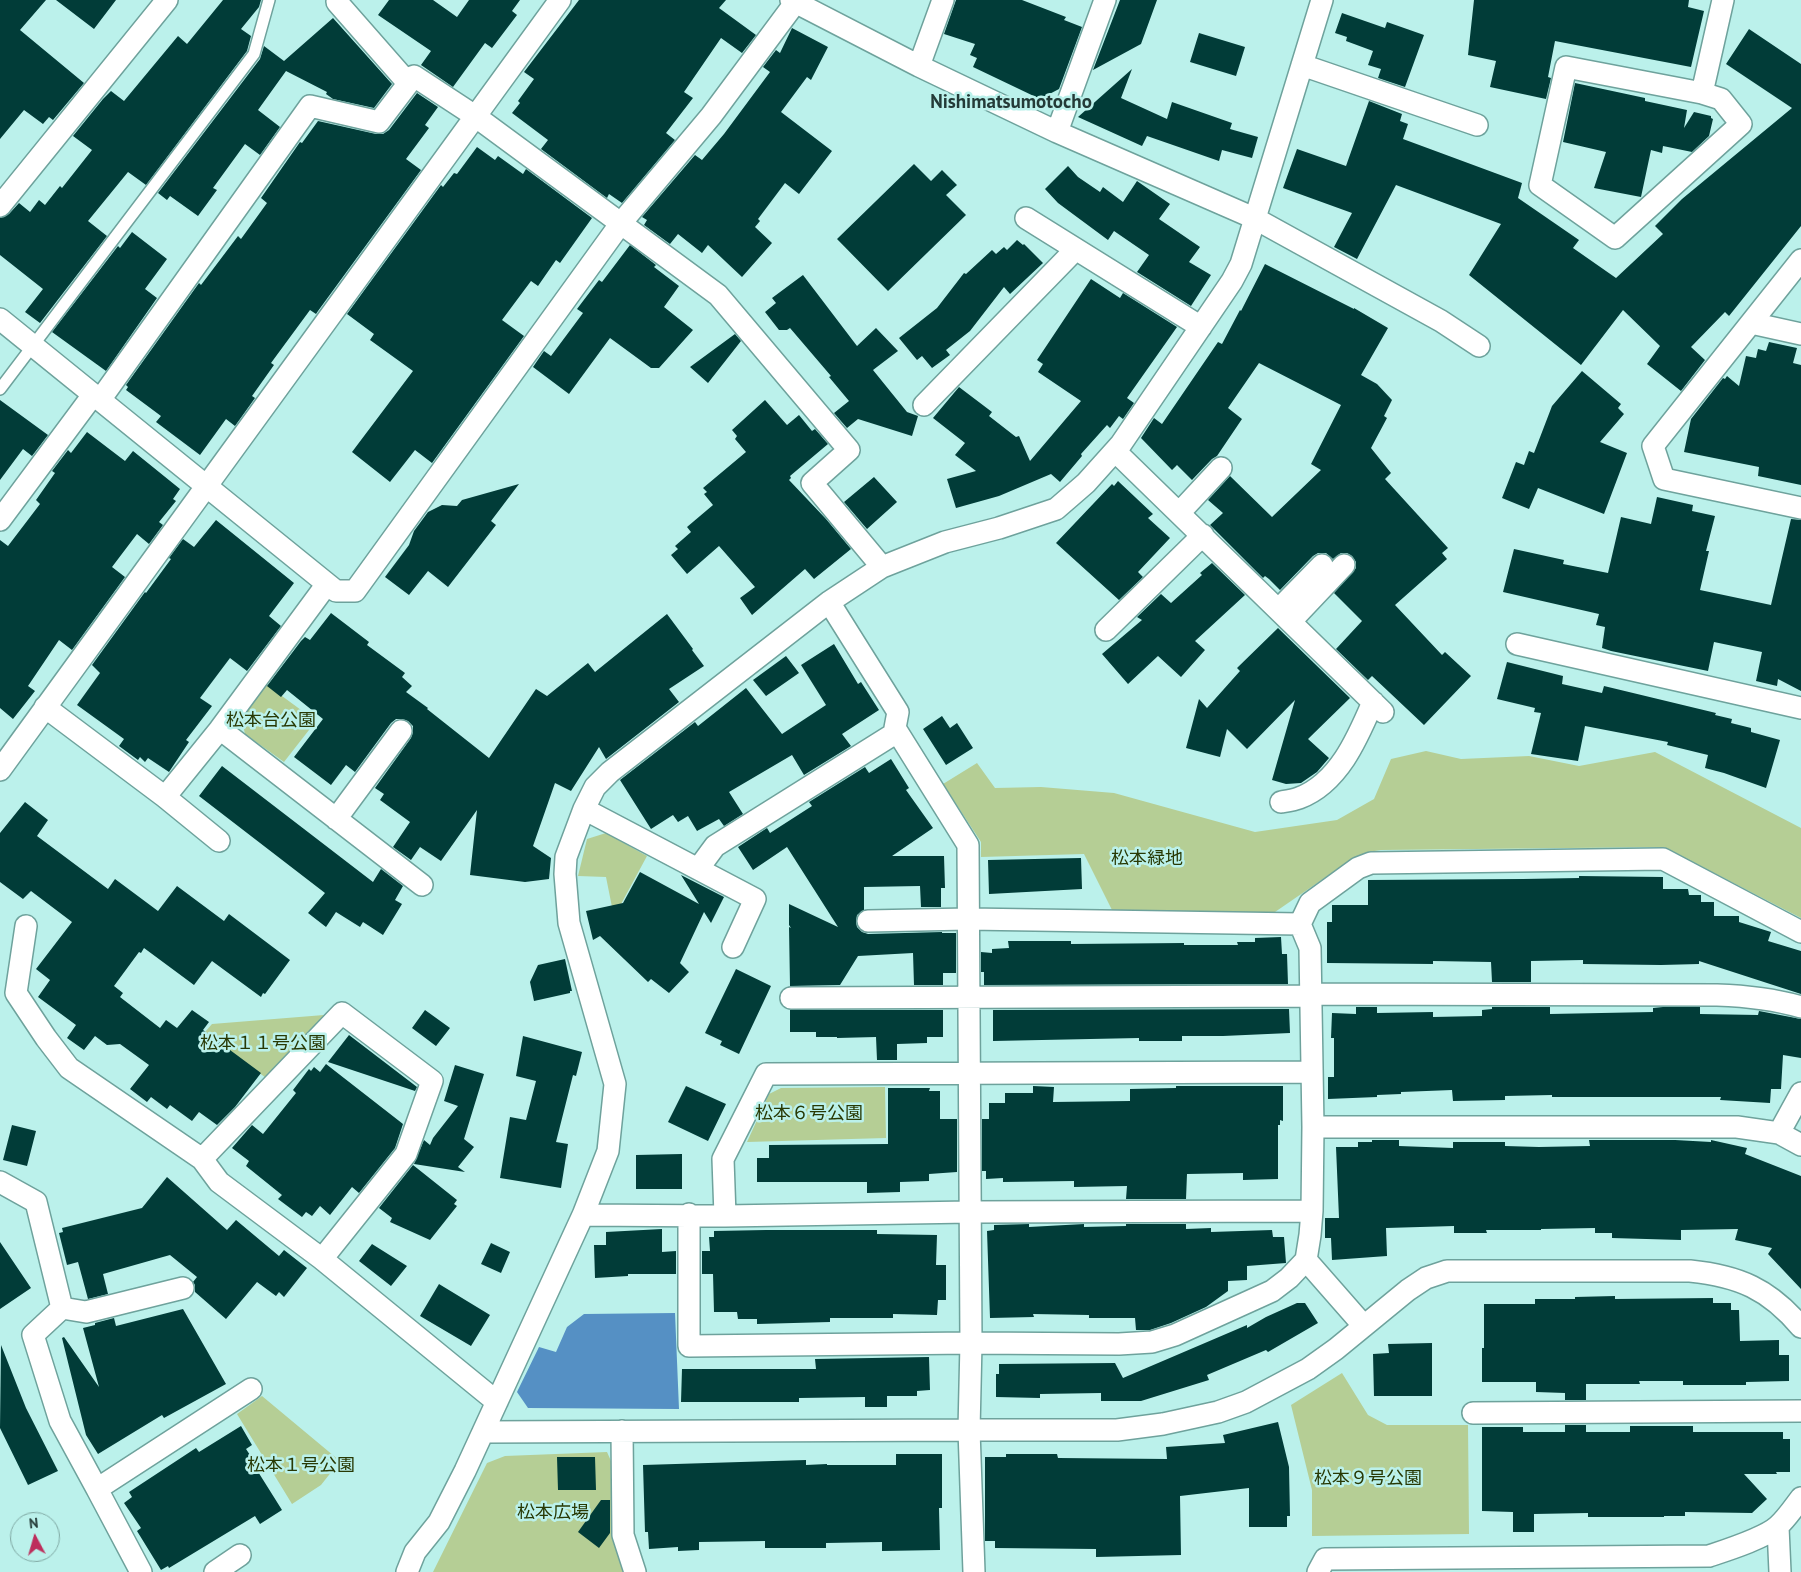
<!DOCTYPE html>
<meta charset="utf-8">
<style>
body{margin:0}
#map{position:relative;width:1801px;height:1572px;overflow:hidden;background:#bbf1eb;font-family:"PT Sans",sans-serif}
canvas{display:block}
.north{position:absolute;left:10px;top:1512px;width:50px;height:50px;box-sizing:border-box;background:#bbf1eb;border:1px solid #7fa8a3;border-radius:50%;rotate:354deg;font-size:14px;font-weight:700;line-height:20px;text-align:center;color:#243a37}
.north::after{content:'';display:block;margin:auto;width:18px;height:22px;background:#bd2e5c;clip-path:polygon(50% 0,100% 100%,50% 72%,0 100%)}
</style>
<div id="map">
<canvas width="1801" height="1572"></canvas>
<div class="north">N</div>
</div>
<script>
const ctx = document.querySelector('canvas').getContext('2d');
ctx.lineJoin = 'round';
function fill(path, color) { ctx.fillStyle = color; ctx.fill(path, 'evenodd'); }
function stroke(path, color, width, dash) { ctx.strokeStyle = color; ctx.lineWidth = width; ctx.lineCap = dash ? 'butt' : 'round'; ctx.setLineDash(dash || []); ctx.stroke(path); }
function label(font, color, halo, rows, align = 'center') {
  ctx.font = font + ' "PT Sans","Noto Sans JP",sans-serif'; ctx.lineWidth = 5; ctx.setLineDash([]); ctx.textBaseline = 'middle'; ctx.strokeStyle = halo; ctx.fillStyle = color; for (const [text, x, y, turn = 0] of rows) {
    ctx.save(); ctx.translate(x, y); ctx.rotate((+turn || 0) * Math.PI / 180); ctx.textAlign = isNaN(turn) ? turn : align; if (halo) ctx.strokeText(text, 0, 0); ctx.fillText(text, 0, 0); ctx.restore();
  }
}
fill(new Path2D(`
 M267 685 316 721 284 762 245 734 241 717Z
 M1426 751 1461 759 1529 756 1579 766 1655 752 1801 828V918L1664 847 1381 850 1368 852 1355 857 1275 912 1114 914 1084 854 981 857V842L943 784 977 763 995 788 1041 787 1114 793 1255 832 1337 820 1374 799 1391 759Z
 M606 833 647 856 614 917 606 877 578 876 587 839Z
 M324 1015 266 1078 205 1032 212 1024Z
 M885 1087 886 1138 747 1142 769 1094 781 1088Z
 M1342 1373 1368 1415 1387 1425H1468L1469 1534 1312 1536V1490L1291 1405Z
 M262 1396 340 1461 321 1485 292 1504 237 1414Z
 M607 1452 611 1461 613 1539 623 1572H433L487 1463 505 1456Z`), '#b5ce95');
fill(new Path2D(`
 M675 1313 679 1409 528 1408 517 1392 539 1347 556 1352 567 1327 584 1314Z`), '#5590c4');
fill(new Path2D(`
 M0 0H46L20 30 84 83 53 120 49 117 43 124 24 110 0 139Z
 M56 0H116L94 29Z
 M223 0H261L259 7 241 29 251 36 247 51 146 185 128 172 88 221 107 236 40 323 25 312 43 289 0 255V218L9 214 19 203 30 212 39 200 45 205 60 186 62 188 92 150 73 136 103 99 111 91 124 101 178 36 187 44Z
 M389 0H433L457 17 469 0H520L512 11 517 15 492 48 485 43 453 87 421 65 431 51 378 15Z
 M579 0H726L719 8 756 35 742 53 721 38 684 92 693 98 666 133 675 140 622 203 609 194 607 198 541 149 548 140 512 113 520 103 518 101 534 79 524 72Z
 M956 0H1022L1066 17 1064 20 1082 27 1059 89 1040 99 973 67 977 58 970 55 975 44 944 34Z
 M1120 0H1157L1141 44 1093 70Z
 M1474 0H1689L1688 7 1704 11 1691 67 1555 41 1548 77 1551 78 1546 99 1490 87 1496 61 1468 55Z
 M1342 13 1385 28 1387 22 1424 35 1405 87 1378 78 1381 69 1368 65 1373 51 1346 41 1347 37 1335 33Z
 M333 18 392 84 374 108 333 99 326 94 327 92 286 71 258 110 280 127 260 155 245 144 213 188 217 190 198 216 170 196 167 200 158 193 260 59 264 46 284 61Z
 M792 28 828 47 811 80 807 77 781 112 832 151 799 194 785 183 758 219 760 221 755 227 772 243 742 277 708 245 702 253 678 234 670 244 644 225 647 220 642 217 695 155 702 160 724 134 770 72 763 67 776 50 780 53Z
 M1749 29 1801 64V226L1729 316 1725 312 1691 347 1705 360 1681 391 1647 364 1660 346 1623 310 1581 365 1469 275 1501 224 1396 185 1357 259 1334 247 1352 213 1283 188 1297 149 1346 166 1369 101 1402 114 1400 121 1408 124 1403 139 1522 183 1518 198 1579 240 1573 248 1616 278 1663 234 1655 226 1682 199 1792 108 1726 64Z
 M1199 33 1245 47 1236 76 1190 62Z
 M1132 69 1121 98 1167 119 1172 102 1232 123 1230 129 1258 137 1252 158 1222 150 1219 161 1147 136 1142 146 1078 117Z
 M1575 83 1645 98V101L1687 110 1684 128 1694 112 1711 116V118L1713 119 1709 136 1692 152 1663 146 1662 153 1651 150 1641 197 1594 188 1606 152 1563 142Z
 M417 93 438 107 425 125 429 128 406 159 421 170 318 311 316 314 310 310 271 363 274 365 252 396 255 398 235 426 226 419 200 455 156 422 161 416 126 390 128 387 126 385 199 283 201 285 238 236 241 239 267 203 261 198 300 142 302 143 318 121 376 134H383L389 130Z
 M477 147 495 160 498 156 523 174 526 169 592 218 560 263 556 260 538 286 531 281 502 320 524 336 432 463 415 450 390 482 352 452 413 371 370 340 374 334 347 314 441 185 443 187 454 173 457 174Z
 M914 164 931 181 942 170 957 185 946 195 966 215 888 291 837 239Z
 M1068 166 1078 177 1100 192 1103 187 1123 202 1137 181 1170 204 1159 219 1200 247 1189 262 1211 275 1191 306 1137 272 1149 255 1114 231 1108 240 1058 203 1045 189Z
 M132 232 167 259 145 289 157 298 106 371 52 332 118 246 120 248Z
 M1017 240 1023 245 1024 244 1043 263 1010 294 1004 287 970 331 946 350 950 355 932 368 922 356 917 360 899 338 937 308 964 273 966 274 992 250 996 254 1004 247 1007 250Z
 M630 245 656 265 654 267 679 286 664 307 693 330 659 368H651L610 338 569 394 533 367 544 351 551 356 583 313 577 309 599 280 602 282Z
 M1265 264 1354 309V308L1388 328 1361 375 1377 384 1392 400 1384 416 1387 418 1371 448 1391 473 1385 479 1448 548 1442 553 1447 559 1395 605 1442 655 1445 652 1471 676 1424 725 1372 676 1368 680 1336 649 1362 621 1334 593 1356 568V562L1352 556 1347 553H1341L1333 559 1326 553H1318L1313 556 1280 590 1269 579 1265 576 1263 578 1210 525 1223 513 1208 500 1230 476 1272 517 1321 470 1311 464 1341 405 1259 363 1228 408 1242 419 1217 456 1212 459 1192 480 1177 465 1172 470 1141 438 1154 418 1162 424 1218 342 1222 344 1240 310 1241 311Z
 M803 275 857 346 876 328 898 351 873 370 907 412 918 416 912 436 858 419 847 428 834 413 849 401 829 377 831 376 790 328 787 330H779L765 312 776 303 772 298Z
 M1091 279 1120 298 1123 293 1177 327 1127 398 1134 403 1123 419 1119 416 1110 428 1107 425 1081 454 1082 456 1060 482 1051 474 999 496 956 508 947 479 976 471 955 455 965 443 933 418 959 387 992 412 989 416 1016 437 1019 436 1030 461 1081 401 1038 372 1043 364 1037 360Z
 M735 334 741 341 708 383 690 367Z
 M1769 342 1797 348 1793 363 1801 365V485L1758 476 1759 467 1684 452 1691 419 1723 378 1725 379 1727 376 1739 386 1746 356 1756 358 1758 349 1766 351Z
 M1582 371 1621 404 1618 408 1624 414 1600 442 1627 453 1604 514 1538 488 1529 509 1502 498 1516 462 1524 465 1529 451 1534 453 1552 406Z
 M0 400 48 435 32 456 23 449 0 480Z
 M765 400 787 425 799 415 812 431 815 429 828 444 790 476 791 478 789 480 826 519 851 549 814 579 805 569 752 615 740 598 755 587 719 546 687 574 671 555 678 549 675 546 691 532 687 527 713 505 704 494 707 492 703 488 746 452 735 439 737 436 732 430Z
 M87 432 125 461 133 451 180 489 173 499 176 501 159 522 163 525 149 544 137 534 112 567 125 577 72 650 59 640 28 686 35 691 13 719 0 708V540L8 546 40 504 36 500 55 473 52 471 68 450 71 453Z
 M874 477 897 502 867 529 844 502Z
 M1118 481 1153 514 1148 518 1170 538 1138 572 1143 577 1119 600 1056 543 1112 484 1114 486Z
 M519 484 491 521 496 525 448 587 428 571 409 595 385 577 409 545 414 531 428 512 442 505 457 506 462 500Z
 M1657 497 1693 505 1692 511 1715 516 1706 551H1709L1700 590 1771 605 1791 519 1801 520V691L1778 679 1777 686 1756 681 1762 652 1714 642 1708 671 1611 651 1602 648 1605 627 1596 625 1599 614 1503 592 1514 549 1564 560 1563 564 1608 573 1621 517 1651 524Z
 M216 520 294 583 269 616 281 626 247 671 230 658 200 698 212 706 186 740 189 742 169 772 148 758 145 762 140 757 138 760 119 746 124 739 77 705 100 673 92 665 145 592 146 593 171 559 169 558 183 539 194 547Z
 M1212 563 1245 595 1195 641 1205 650 1181 677 1158 656 1128 684 1102 654 1142 620 1137 617 1161 594 1171 603 1202 575 1200 573Z
 M331 613 369 642 367 645 405 673 402 677 412 686 406 692 428 708 427 709 489 758 536 689 547 696 588 663 595 672 667 614 693 649 692 650 704 666 669 689 679 702 606 759 599 747 571 791 555 783 533 846 551 858 549 879 525 882 470 875 477 810 441 861 420 847 411 860 393 847 410 822 380 800 384 794 375 788 411 738 413 732V726L408 721 402 719H396L391 723 355 772 346 765 331 785 294 757 323 719 287 690 281 697 267 686 301 641 305 637 310 640Z
 M1278 628 1350 698 1308 739 1329 758 1317 772 1301 783 1286 784 1272 780 1295 700 1247 749 1227 729 1220 757 1186 748 1199 699 1207 708 1240 671 1237 668Z
 M834 644 858 684 861 682 879 710 842 734 851 746 804 775 792 755 729 792 743 814 724 826 719 819 697 831 688 816 678 822 673 815 651 829 620 780 695 722 698 726 746 688 782 734 826 705 801 665Z
 M786 656 799 673 766 696 753 680Z
 M1507 662 1563 676 1562 684 1602 693 1604 686 1716 713 1715 715 1732 719 1731 723 1751 728V732L1780 740 1766 788 1724 773 1705 768 1708 755 1667 745 1668 742 1585 726 1578 761 1531 754 1541 713 1534 712 1535 708 1497 699Z
 M942 716 950 728 957 723 973 748 946 765 923 729Z
 M891 759 909 788 906 790 933 828 892 856H944L945 888H941V907H921L920 886 864 887V910L857 915 856 922 857 927 862 932 868 934 942 932V933H956V973H943V985H914L913 953 858 956 840 985 790 986 789 927 791 928 789 925V904L838 927 787 847 753 870 738 847 767 828 770 833 812 806 809 802 865 767 869 773Z
 M222 766 373 882 381 869 403 886 395 900 402 904 383 935 363 922 360 927 336 912 326 927 308 913 325 893 199 796Z
 M25 802 48 820 37 836 108 889 115 879 158 911 177 886 224 921 229 914 290 960 265 994 263 993 261 997 212 961 194 985 144 948 141 953 139 952 114 986 123 993 120 997 160 1028 166 1020 177 1028 192 1010 209 1022 203 1030 261 1073 235 1107 217 1125 199 1112 192 1121 170 1105 167 1109 151 1097 147 1102 130 1089 149 1065 120 1044 107 1045 95 1036 84 1050 67 1038 76 1025 38 997 50 980 36 969 72 922 31 891 23 899 0 882V833Z
 M1081 858 1082 889 989 894 988 860Z
 M640 872 699 904 681 875 724 897 711 923 704 912 680 963 689 972 669 993 651 979 648 982 600 936 593 940 586 911 623 903Z
 M1579 876 1663 877V889H1688L1689 895H1701V902H1714V916H1739V922L1771 932 1768 941 1801 951V994L1699 961V964L1661 965 1583 964V960L1531 961V982H1492L1491 962 1433 961V964L1327 963V922H1332V905H1368V880L1523 879 1579 878Z
 M1281 937 1282 954H1287L1288 984 984 985V972H981V952L992 953V949L1009 948 1008 941H1071V944L1184 943V945H1238L1237 942H1255V938Z
 M565 959 572 991H570V993L534 1001 530 982 538 965Z
 M736 969 771 986 739 1054 720 1045 722 1041 705 1033Z
 M1356 1007H1377V1013L1433 1012V1017L1482 1016V1010L1492 1009V1007H1550V1014L1653 1012V1008L1663 1007H1700V1014L1758 1015 1759 1011 1801 1019V1058L1783 1055 1781 1089H1771L1770 1103 1720 1100 1721 1097H1552V1095L1505 1096V1100L1453 1101 1452 1090 1401 1092V1094L1377 1095V1097L1328 1099V1077H1334V1038H1331L1332 1013 1356 1014Z
 M1289 1009 1290 1033 1223 1036H1182V1041H1139V1038L993 1041V1010Z
 M425 1010 450 1028 436 1046 412 1028Z
 M790 1010H943V1037H927V1043L897 1044V1060H877L876 1037 837 1038V1037H816V1032H790Z
 M349 1035 417 1087 415 1091 328 1062Z
 M523 1036 582 1052 576 1076 573 1075 556 1142 568 1144 561 1188 500 1178 510 1117 526 1120 536 1081 516 1076Z
 M326 1064 403 1124 395 1148 359 1193 352 1187 330 1215 320 1206 312 1216 306 1212 302 1217 278 1199 282 1195 246 1166 249 1161 232 1148 252 1125 263 1134 296 1093 293 1090 309 1069 311 1071 314 1067 320 1072Z
 M455 1065 484 1074 464 1139 474 1147 458 1167 465 1172 414 1164 424 1140 430 1145 433 1138 458 1106 444 1101Z
 M686 1086 726 1104 708 1141 668 1122Z
 M1033 1086 1054 1087 1053 1102 1130 1101V1089L1176 1088V1086H1283V1121L1280 1120V1125H1278V1179L1243 1180V1173L1187 1174 1186 1199H1126L1127 1186 1074 1187V1181L1003 1182V1178L986 1179V1171H982V1119H989V1103H1005V1093H1033Z
 M888 1088H930L929 1091H940V1119H957V1172L929 1174V1181L900 1182V1192L867 1193V1182H757V1158H769V1145L888 1144Z
 M12 1125 36 1131 27 1166 3 1160Z
 M1372 1140H1399V1146L1453 1148V1142H1505V1146L1539 1147 1590 1146 1589 1140H1675L1711 1142V1140L1747 1148 1745 1154 1801 1176V1289L1768 1254 1772 1248 1735 1240 1738 1229 1681 1230V1240L1612 1238V1233H1595V1228L1541 1229V1230H1486L1487 1233H1454V1226L1386 1228 1387 1256 1332 1260 1331 1238H1325V1218H1339L1336 1147H1358V1142H1372Z
 M682 1154V1189H636V1155Z
 M413 1165 457 1200 454 1204 457 1206 430 1240 390 1222 392 1218 379 1208Z
 M167 1177 227 1230 236 1220 279 1256 284 1250 307 1268 284 1297 279 1292 276 1296 257 1282 226 1319 195 1292V1285L193 1282 197 1277 170 1255 103 1274 108 1294 88 1299 78 1262 67 1265 59 1233 63 1232 62 1228 142 1208Z
 M1029 1224V1227L1084 1224V1227L1126 1226V1224H1186V1229L1211 1228V1232L1272 1230 1273 1237H1284L1286 1263 1247 1266V1280L1228 1281V1291L1206 1307 1171 1323 1150 1330H1136L1135 1318H1089V1315L1033 1314 1034 1317 990 1318 987 1231 994 1230V1225Z
 M662 1229V1252L676 1251V1274H628V1276L595 1278 594 1245H606V1232Z
 M766 1230H877V1234L937 1235 936 1265H946V1300H938L937 1315 893 1314V1318H830V1322L757 1324V1319H738L737 1312H714L713 1274H702V1251H710L709 1237H714V1231Z
 M0 1242 31 1288 0 1309Z
 M491 1243 510 1252 501 1273 481 1264Z
 M372 1244 407 1266 391 1286 359 1261Z
 M439 1284 490 1315 471 1346 420 1316Z
 M1615 1296V1299L1713 1298V1303H1731V1310H1739L1740 1341 1779 1340V1355H1789V1381L1746 1382V1385H1683V1381H1639L1640 1384H1586V1400H1565V1393L1536 1392V1382H1482V1348H1484V1304H1535V1299H1575V1297Z
 M1297 1303H1305L1318 1323 1268 1352 1266 1350 1207 1375 1209 1380 1141 1401H1101V1393L1040 1394V1398L996 1397V1374H999V1364L1115 1363 1123 1378 1247 1325V1328L1266 1317Z
 M183 1309 226 1384 164 1418 162 1415 98 1454 86 1435 62 1338 64 1337 99 1387 83 1328 95 1325V1323L114 1318 116 1326Z
 M1432 1343V1396H1374L1373 1354 1389 1353 1388 1344Z
 M1 1345 26 1408 58 1471 28 1485 0 1428Z
 M929 1357 930 1390 917 1391V1396H887V1407H865V1397L799 1398V1402H681L682 1369H816L815 1359Z
 M1278 1422 1289 1467 1290 1516H1287V1527H1249V1488L1180 1496 1181 1555 1096 1557V1549L995 1548V1541H985V1457H1006V1454H1057L1058 1458 1167 1459 1166 1447 1225 1443 1223 1435Z
 M1565 1425H1586V1432H1630V1426H1693V1432H1783V1439H1790V1472H1776L1777 1474H1744L1767 1499 1752 1513 1685 1512V1516H1664V1517H1588V1513L1534 1514V1532H1513V1512L1482 1511V1427H1523V1432H1565Z
 M241 1426 252 1445 246 1449 252 1458 250 1459 282 1510 260 1524 255 1516 169 1568 168 1566 161 1570 137 1531 141 1528 124 1503 132 1497 129 1492 196 1448 199 1452Z
 M896 1454H942V1508H939L940 1550 882 1551V1542L826 1543V1548H765V1541L699 1542V1550L678 1551V1547L649 1549 648 1532H645L643 1465 806 1460V1465L827 1464V1465H896Z
 M557 1457H595L596 1490H558Z
 M601 1500H610V1533L599 1548 578 1532Z`), '#013c38');
const service = new Path2D(`
 M0 389 254 54 269 0`);
const minor = new Path2D(`
 M791 0 919 66 1057 132 1254 218 1441 321 1479 346
 M337 2 408 83
 M1302 65 1477 125
 M919 66 943 0
 M1566 67 1702 93 1721 99 1741 124 1615 238 1540 185Z
 M1702 93 1723 0
 M1057 132 1105 0
 M0 206 167 0
 M1026 218 1201 327
 M1801 260 1653 446 1664 479 1801 508
 M0 319 336 591H355L621 223 711 116 795 3
 M1751 323 1801 334
 M100 400 310 106 379 122 414 76 475 116 718 295 849 450 812 483 882 567
 M924 405 1076 249
 M1115 451 1383 712
 M1180 512 1221 468
 M0 520 93 395
 M829 602 898 712 895 728 968 845 971 1343 969 1430H1117L1163 1424 1218 1412 1246 1402 1308 1369 1336 1349 1408 1290 1426 1278 1447 1271H1690C1739 1276 1769 1289 1801 1327
 M1279 609 1322 565
 M1291 621 1344 565
 M1106 630 1203 535
 M1517 644 1801 708
 M45 707 165 797 220 729 422 885
 M220 729 327 584
 M0 770 560 0
 M165 797 219 841
 M1281 802C1287 801 1294 800 1299 798 1339 783 1358 737 1373 702
 M584 809 755 899 733 947
 M336 819 401 731
 M698 869 715 846 897 732
 M868 921 968 919 1300 924 1310 903 1358 868 1371 863 1663 859 1801 932
 M26 926 16 993 46 1038 69 1068 202 1159 219 1182 322 1259 497 1402
 M1310 994 1717 995C1745 996 1774 999 1801 1007
 M791 998 1310 996
 M1313 1127H1737L1779 1133 1801 1145
 M1779 1133 1801 1093
 M202 1159 342 1013 432 1081 406 1154 322 1259
 M0 1182 36 1202 62 1308 33 1335 60 1421 97 1489 251 1389
 M689 1214V1346L971 1343 1119 1344 1152 1342 1175 1335 1272 1291 1289 1278 1306 1260 1310 1235 1312 1211 1313 1127 1310 948 1300 924
 M583 1215 725 1216 970 1212 1312 1211
 M725 1216 723 1159 766 1074 1312 1072
 M1306 1260 1363 1325
 M62 1308 86 1312 183 1288
 M1473 1413 1801 1411
 M622 1431 623 1535 635 1572
 M483 1432 969 1430 974 1572
 M97 1489 141 1572
 M1778 1527 1780 1572
 M215 1572 240 1555
 M407 1572 415 1552 439 1522 465 1471 583 1215 608 1151 615 1084 569 923 565 874 566 857 584 809 595 787 610 772 829 602 882 567 945 542 999 528 1056 509 1086 483 1121 444 1232 281 1241 264 1322 0
 M1318 1572 1325 1559 1709 1556C1727 1550 1765 1538 1778 1526 1787 1518 1794 1507 1801 1498`);
stroke(service, '#6ea29c', 14);
stroke(minor, '#6ea29c', 24);
stroke(service, '#fff', 11);
stroke(minor, '#fff', 21);
label('18px', '#283904', '#bbf1eb', [
 ["松本台公園",271,721],
 ["松本緑地",1147,859],
 ["松本１１号公園",263,1044],
 ["松本６号公園",809,1114],
 ["松本１号公園",301,1466],
 ["松本９号公園",1368,1479],
 ["松本広場",553,1513]
]);
label('bold 19px', '#243a37', '#bbf1eb', [
 ["Nishimatsumotocho",1011,103]
]);
</script>
